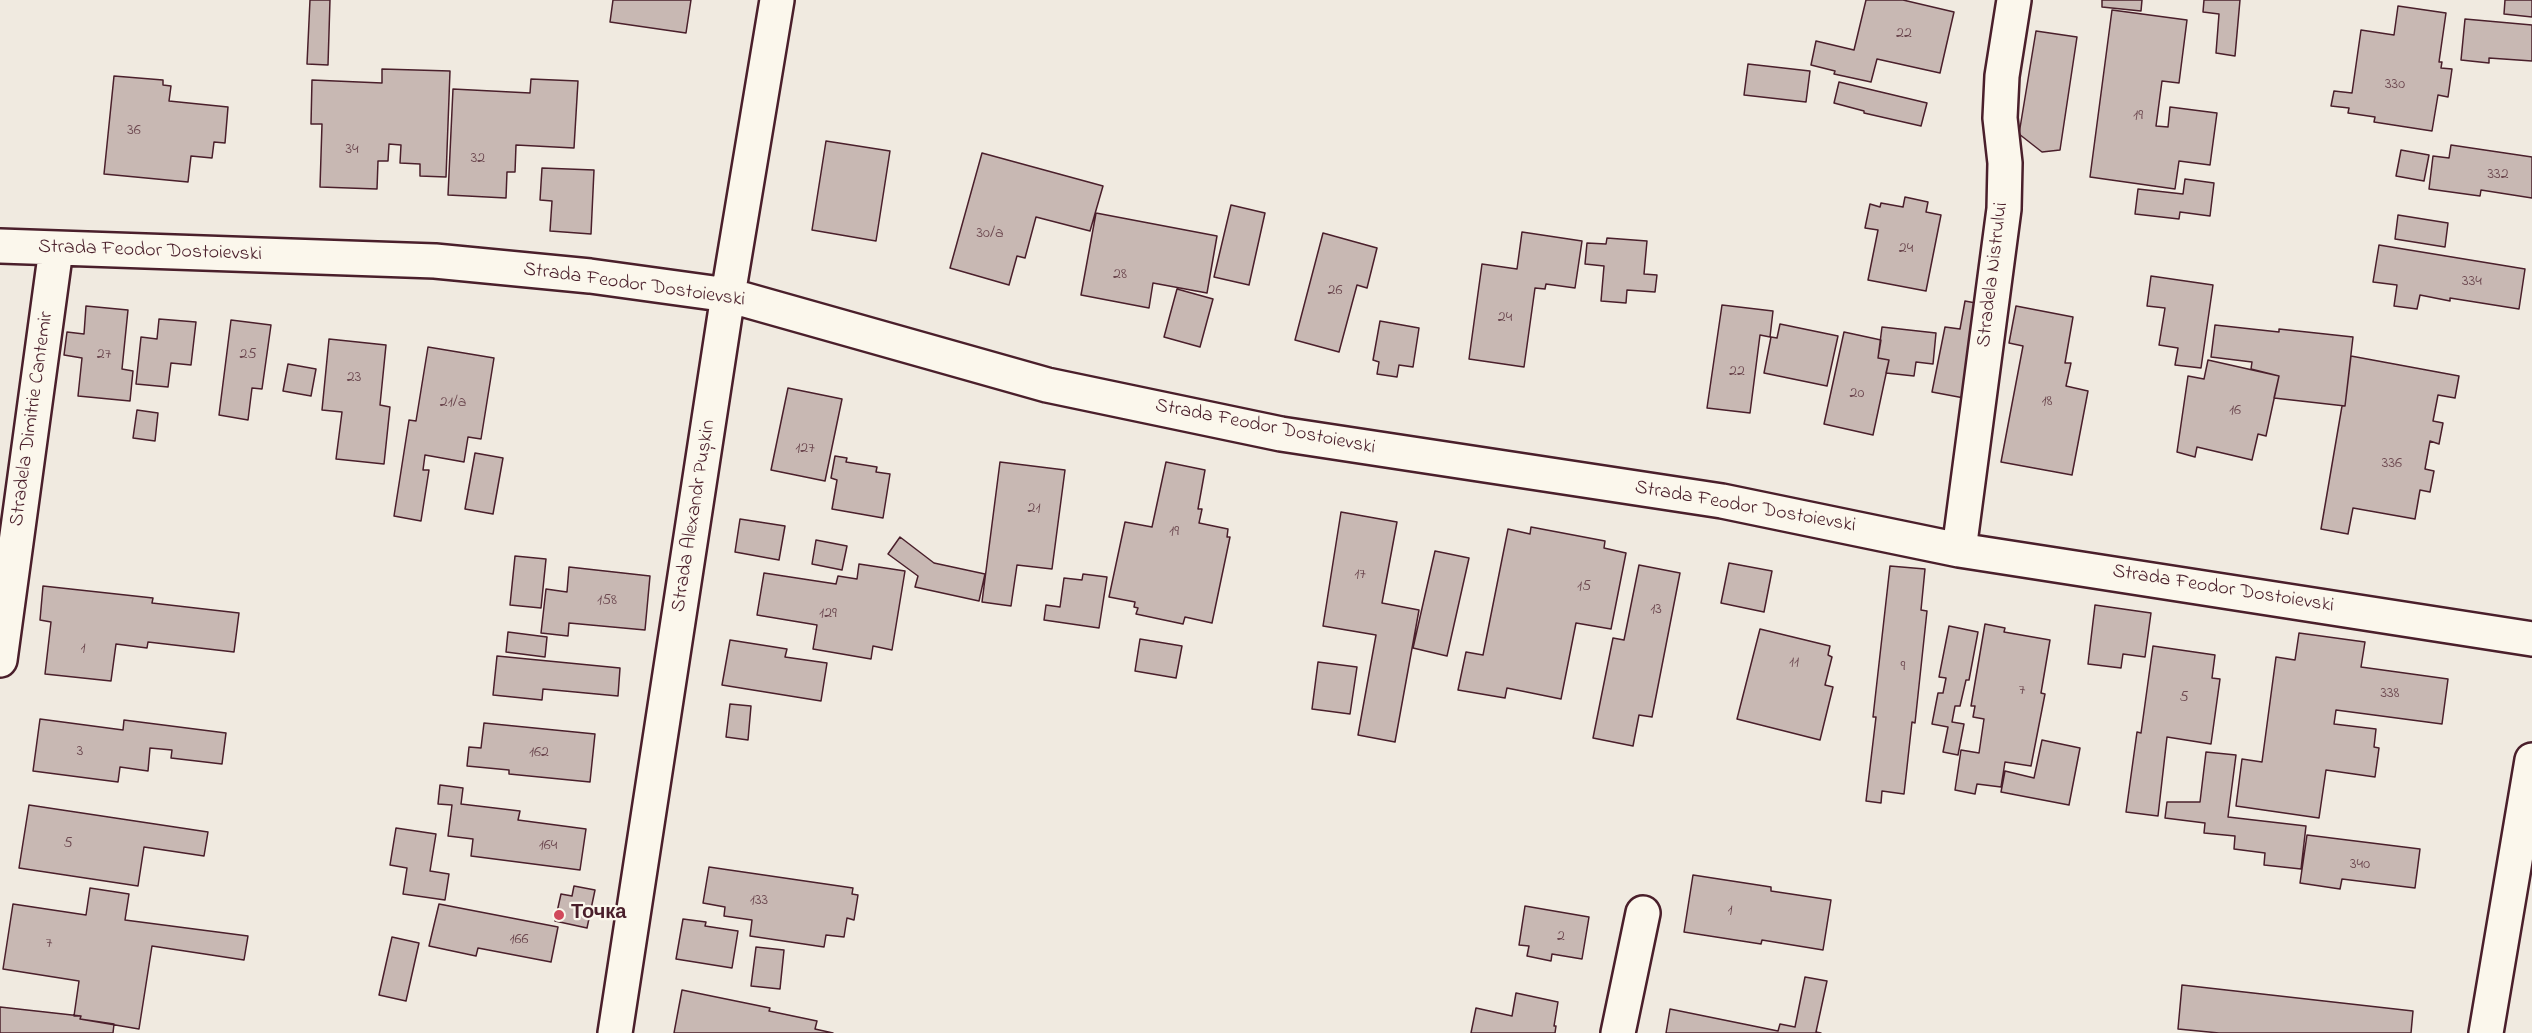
<!DOCTYPE html>
<meta charset="utf-8">
<style>
body{margin:0}
canvas{display:block;background:#f0eae0}
</style>
<canvas width="2532" height="1033"></canvas>
<script>
const ctx = document.querySelector('canvas').getContext('2d');
ctx.lineJoin = 'round';
function fill(path, color) { ctx.fillStyle = color; ctx.fill(path, 'evenodd'); }
function stroke(path, color, width, dash) { ctx.strokeStyle = color; ctx.lineWidth = width; ctx.lineCap = dash ? 'butt' : 'round'; ctx.setLineDash(dash || []); ctx.stroke(path); }
function label(font, color, halo, rows, align = 'center') {
  ctx.font = font + ' "Indie Flower",sans-serif'; ctx.lineWidth = 4.5; ctx.setLineDash([]); ctx.textBaseline = 'middle'; ctx.strokeStyle = halo; ctx.fillStyle = color; for (const [text, x, y, turn = 0] of rows) {
    ctx.save(); ctx.translate(x, y); ctx.rotate((+turn || 0) * Math.PI / 180); ctx.textAlign = isNaN(turn) ? turn : align; if (halo) ctx.strokeText(text, 0, 0); ctx.fillText(text, 0, 0); ctx.restore();
  }
}
const building = new Path2D(`
 M310 0H330L328 65 307 64Z
 M613 0H691L686 33 610 22Z
 M1866 0H1903L1954 12 1940 73 1877 59 1871 82 1834 74 1835 71 1811 65 1816 41 1854 50Z
 M2102 0H2142L2141 11 2102 7Z
 M2204 0H2240L2235 56 2216 53 2219 14 2203 12Z
 M2505 0H2532V17L2504 14Z
 M2398 6 2446 13 2439 62H2442L2441 68 2452 69 2448 97 2438 95 2432 131 2374 122 2375 117 2348 113 2349 108 2331 106 2334 91 2352 93 2361 30 2394 35Z
 M2112 10 2187 20 2179 83 2162 81 2156 126 2168 127 2170 107 2217 113 2210 165 2179 161 2175 189 2090 177Z
 M2465 19 2532 25V61L2489 58V63L2461 60Z
 M2036 31 2077 37 2060 150 2042 152 2019 134Z
 M1748 64 1810 71 1806 102 1744 95Z
 M382 69 450 71 446 177 420 176V164L400 163 401 145 389 144 388 161H378L377 189 320 187 322 124H311L312 80 382 83Z
 M114 76 163 80V85L171 86 169 101 228 107 225 143 214 142 212 158 191 156 188 182 104 174Z
 M531 79 578 81 574 148 516 145 515 172H507L506 198 448 195 453 89 530 93Z
 M1839 82 1927 103 1921 126 1864 113V111L1834 103Z
 M826 141 890 151 876 241 812 230Z
 M2451 145 2532 157V198L2481 190 2480 196 2429 189 2433 156 2449 158Z
 M2401 150 2429 155 2424 181 2396 176Z
 M982 153 1103 186 1090 231 1036 217 1025 258 1017 256 1009 285 950 268Z
 M542 168 594 170 591 234 550 231 552 201 540 200Z
 M2185 179 2214 183 2210 216 2180 212 2179 219 2135 214 2138 189 2183 194Z
 M1905 197 1928 202 1926 212 1941 215 1926 291 1868 280 1878 230 1865 228 1870 204 1880 207 1881 203 1903 207Z
 M1231 205 1265 213 1249 285 1214 277Z
 M1096 213 1217 236 1207 293 1153 283 1149 308 1081 295Z
 M2398 215 2448 223 2445 247 2395 239Z
 M1522 232 1582 241 1575 288 1546 284 1545 289 1535 288 1524 367 1469 359 1482 264 1517 269Z
 M1323 233 1377 248 1367 288 1357 285 1339 352 1295 340Z
 M1607 238 1647 241 1644 274 1657 275 1655 292 1627 290 1626 303 1601 301 1604 266 1585 264 1587 243 1606 244Z
 M2379 245 2525 269 2519 309 2450 298V301L2420 295 2417 309 2394 306 2397 285 2373 282Z
 M2151 276 2213 285 2201 368 2175 365 2178 348 2159 345 2165 308 2147 306Z
 M1177 289 1213 299 1200 347 1164 337Z
 M1965 301 1981 304 1964 398 1932 392 1945 327 1960 329Z
 M1722 305 1773 311 1770 337 1760 335 1750 413 1707 408Z
 M86 306 128 310 122 369 133 371 130 401 78 396 82 358 64 355 67 332 84 334Z
 M2016 306 2073 317 2065 363H2071L2066 386 2088 391 2072 475 2001 462 2023 346 2009 343Z
 M159 319 196 322 191 365 171 363 168 387 136 384 141 337 157 339Z
 M231 320 271 325 262 389 252 388 248 420 219 415Z
 M1380 321 1419 328 1413 367 1399 365 1397 377 1377 374 1379 362 1373 360Z
 M1780 324 1838 336 1827 386 1764 373 1771 337 1777 338Z
 M2215 325 2279 332V329L2353 337 2345 406 2274 398 2279 376 2251 369 2252 362 2211 357Z
 M1882 327 1936 333 1933 364 1916 362 1914 376 1886 373 1889 360 1878 358Z
 M1844 332 1881 340 1878 358 1889 360 1873 435 1824 424Z
 M329 339 386 345 380 405 390 407 384 464 336 459 342 412 322 410Z
 M428 347 494 358 481 439 468 437 464 462 425 455 423 470H429L421 521 394 516 409 420 416 421Z
 M2351 356 2459 376 2455 398 2438 395 2433 421 2443 423 2439 444 2430 441 2425 469 2434 471 2430 492 2420 490 2415 519 2353 508 2348 534 2321 529 2342 406H2345Z
 M2208 360 2279 376 2266 436 2258 434 2252 460 2197 447 2195 457 2177 452 2188 376 2204 379Z
 M288 364 316 369 311 396 283 391Z
 M788 388 842 399 825 481 771 470Z
 M137 410 158 413 155 441 133 438Z
 M475 453 503 458 493 514 465 509Z
 M835 456 847 458 846 462 877 467 876 472 890 474 883 518 832 509 837 480 831 478Z
 M1000 462 1065 470 1052 569 1017 565 1011 606 982 602Z
 M1166 462 1205 470 1198 509H1202L1199 523 1228 529 1227 537H1230L1212 623 1185 617 1183 624 1136 614 1138 608 1134 607 1135 602 1109 597 1125 522 1152 527Z
 M1341 512 1397 522 1382 603 1419 610 1395 742 1358 735 1376 635 1323 626Z
 M740 519 785 526 779 560 735 552Z
 M1531 527 1605 541 1604 548 1626 553 1611 629 1576 623 1561 699 1507 688 1505 698 1458 690 1466 652 1483 655 1508 529 1530 534Z
 M900 537 934 563 985 574 979 601 915 587 918 576 888 554Z
 M816 540 847 546 842 570 812 564Z
 M1435 551 1469 558 1447 656 1413 648Z
 M515 556 546 559 541 608 510 605Z
 M1729 563 1772 571 1764 612 1721 603Z
 M859 564 905 571 892 650 873 646 871 659 813 649 817 625 757 615 764 573 836 584 838 576 857 579Z
 M1639 565 1680 573 1652 717 1639 715 1633 746 1593 738 1613 638 1624 640Z
 M1890 566 1925 569 1921 610 1927 611 1915 723 1912 722 1904 794 1882 791 1881 803 1866 801 1876 717H1873Z
 M569 567 650 576 645 630 569 623 568 636 541 633 546 589 567 592Z
 M1083 574 1107 577 1099 628 1044 620 1046 605 1060 607 1064 578 1082 580Z
 M43 586 153 598 152 603 239 613 234 652 148 642 147 648 116 644 111 681 45 674 51 622 40 620Z
 M2095 605 2151 613 2145 657 2123 654 2121 668 2088 664Z
 M1985 624 2005 628 2004 632 2050 640 2041 693 2045 694 2031 766 2005 762 2001 787 1977 784 1975 794 1955 790 1961 750 1979 753 1984 719 1973 717 1975 706H1971Z
 M1949 626 1978 632 1969 680H1966L1960 706H1955L1952 722 1964 724 1958 755 1943 752 1948 727 1932 724 1938 693H1943L1946 678 1939 677Z
 M1760 629 1830 646 1828 655 1832 657 1825 685 1833 687 1820 740 1737 719Z
 M508 632 547 637 545 657 506 652Z
 M2299 633 2365 642 2361 667 2448 679 2442 724 2336 710 2334 724 2376 729 2374 747 2379 748 2375 777 2326 770 2319 818 2236 806 2242 759 2262 762 2276 657 2295 660Z
 M1140 639 1182 646 1176 678 1135 671Z
 M730 640 787 649 785 657 827 663 821 701 722 685Z
 M2153 646 2215 655 2212 678 2220 679 2211 744 2167 737 2158 816 2126 812 2137 732 2141 733Z
 M497 656 620 668 618 696 543 689 542 700 493 695Z
 M1318 662 1357 667 1350 714 1312 709Z
 M730 704 751 706 748 740 726 737Z
 M40 719 123 730 124 720 226 733 222 764 171 758 172 750 150 748 148 771 120 767 118 782 33 771Z
 M484 723 595 734 590 782 509 774V770L467 766 469 747 481 748Z
 M2042 740 2080 748 2069 805 2001 792 2005 771 2034 778Z
 M2206 752 2236 755 2228 817 2306 826 2301 869 2264 865 2265 853 2234 849 2235 836 2204 833 2205 823 2165 818 2167 802H2200Z
 M440 785 463 788 461 804 520 811 518 820 586 829 580 870 471 856 473 839 448 836 452 805 438 804Z
 M29 805 208 832 204 856 144 847 138 886 19 868Z
 M396 828 436 834 430 871 449 874 445 900 403 894 407 868 390 865Z
 M2307 835 2420 849 2415 888 2342 879 2340 889 2300 883Z
 M709 867 853 888 852 894 858 895 854 920 847 918 844 937 826 935 824 947 750 936 752 920 724 916 725 907 703 903Z
 M1693 875 1771 887V891L1831 900 1823 950 1762 940 1761 944 1684 932Z
 M574 886 595 890 587 928 555 921 561 894 572 896Z
 M90 888 129 894 125 920 248 936 244 960 152 946 139 1029 80 1019 81 1016H74L79 981 3 969 13 904 86 915Z
 M439 904 558 927 551 962 478 948 476 956 429 946Z
 M1525 906 1589 917 1582 959 1552 954 1551 961 1527 956 1529 946 1519 945Z
 M683 919 706 922 705 926 738 931 732 968 676 959Z
 M392 937 419 943 406 1001 379 995Z
 M756 947 784 950 780 989 751 986Z
 M1805 977 1827 981 1816 1032 1821 1033H1666L1670 1009 1778 1031 1780 1024 1795 1027Z
 M2182 985 2413 1011 2411 1033H2219L2178 1029Z
 M682 990 770 1008 769 1011 817 1021 815 1029 833 1033H674Z
 M1516 993 1558 1002 1554 1026H1556L1555 1033H1471L1476 1008 1512 1016Z
 M0 1007 81 1016 80 1019 114 1024 113 1033H0Z`);
fill(building, '#c8b8b3');
stroke(building, '#4a1f2b', 1.5);
const minor = new Path2D(`
 M0 246 435 261 590 276 728 295 1047 385 1281 434 1722 501 1959 550 2532 639
 M1959 550 2004 209 2005 163 2000 118 2002 76 2014 0
 M0 660 56 249
 M615 1033 728 295 777 0
 M1618 1033 1643 913`);
const secondary = new Path2D(`
 M2486 1033 2532 760`);
stroke(minor, '#4a1f2b', 38);
stroke(secondary, '#4a1f2b', 38);
stroke(minor, '#fbf7ec', 33);
stroke(secondary, '#fbf7ec', 33);
for (const [x, y, r, color] of [
 [559,915,6,"#d1495b"]
]) { const dot = new Path2D(); dot.arc(x, y, r, 0, 2 * Math.PI); ctx.fillStyle = color; ctx.fill(dot); stroke(dot, '#fbf7ec', 2); }
label('16px', '#6a454d', null, [
 ["22",1904,34],
 ["330",2395,85],
 ["19",2138,116],
 ["36",134,131],
 ["34",352,150],
 ["32",478,159],
 ["332",2498,175],
 ["30/a",990,234],
 ["24",1906,249],
 ["28",1120,275],
 ["334",2472,282],
 ["26",1335,291],
 ["24",1505,318],
 ["27",104,355],
 ["25",248,355],
 ["22",1737,372],
 ["23",354,378],
 ["20",1857,394],
 ["18",2047,402],
 ["21/a",453,403],
 ["16",2235,411],
 ["127",805,449],
 ["336",2392,464],
 ["21",1034,509],
 ["19",1174,532],
 ["17",1360,575],
 ["15",1584,587],
 ["158",607,601],
 ["13",1656,610],
 ["129",828,614],
 ["1",83,649],
 ["11",1794,663],
 ["9",1903,667],
 ["7",2022,691],
 ["338",2390,694],
 ["5",2184,698],
 ["3",80,752],
 ["162",539,753],
 ["5",68,844],
 ["164",548,846],
 ["340",2360,865],
 ["133",759,901],
 ["1",1730,911],
 ["2",1561,937],
 ["166",519,940],
 ["7",49,944]
]);
label('20px', '#4a1f2b', '#fbf7ec', [
 ["Strada Feodor Dostoievski",150,252,2],
 ["Stradela Nistrului",1994,275,-83],
 ["Strada Feodor Dostoievski",634,286,8],
 ["Stradela Dimitrie Cantemir",33,419,-82],
 ["Strada Feodor Dostoievski",1265,428,11],
 ["Strada Feodor Dostoievski",1745,508,10],
 ["Strada Alexandr Pușkin",695,516,-81],
 ["Strada Feodor Dostoievski",2223,590,9]
]);
label('bold 20px', '#4a1f2b', '#fbf7ec', [
 ["Точка",571,915]
], 'left');
</script>
